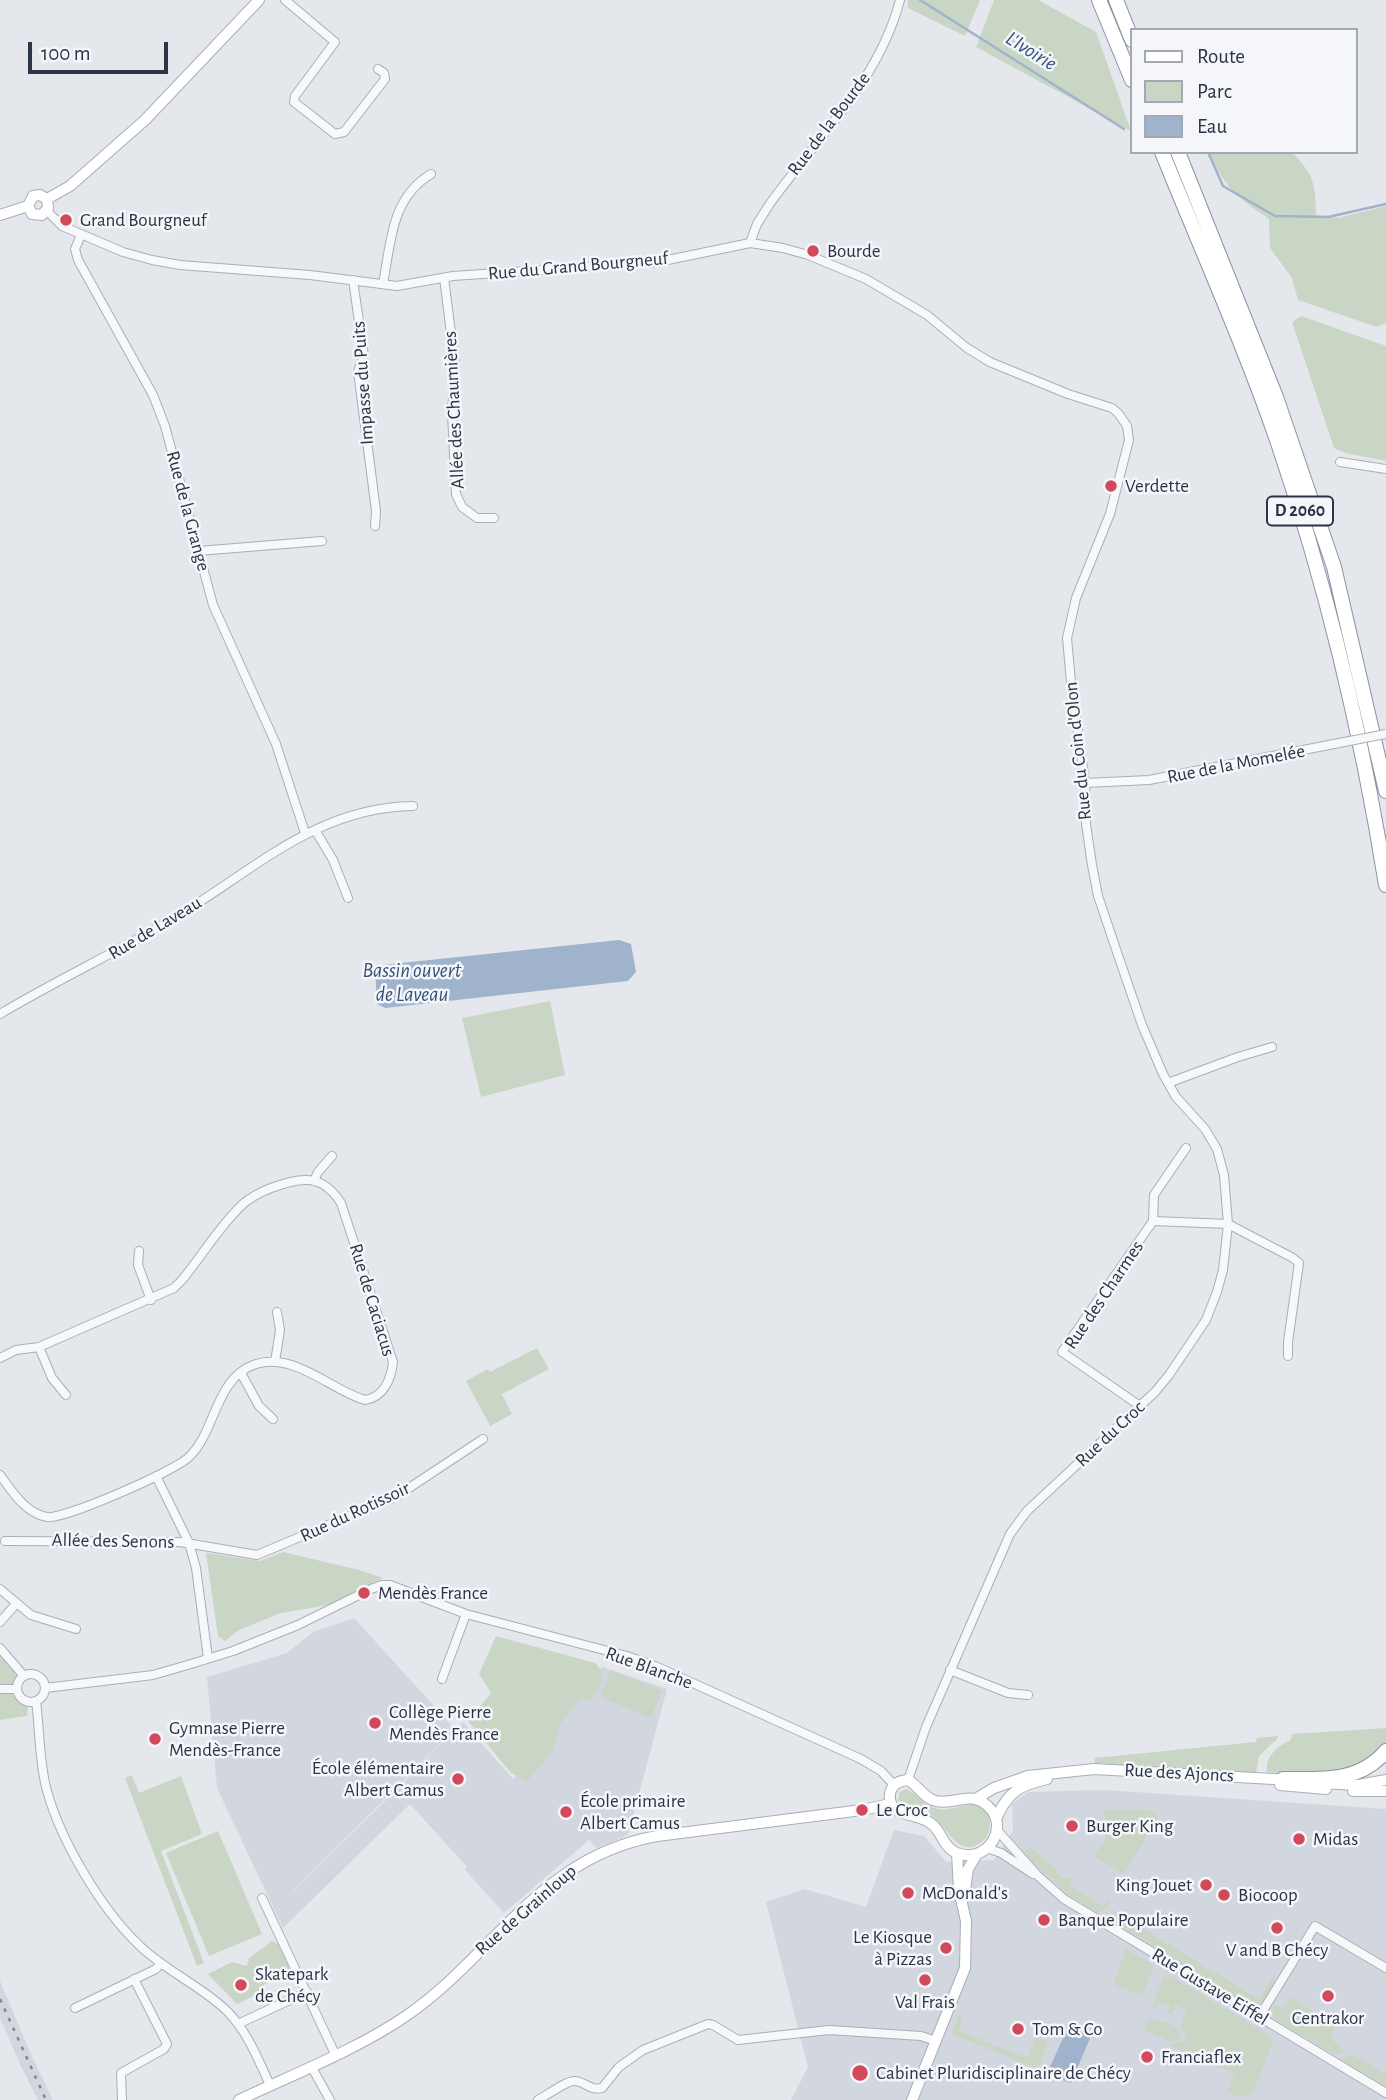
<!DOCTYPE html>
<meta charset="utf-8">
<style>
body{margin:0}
#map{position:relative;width:1386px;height:2100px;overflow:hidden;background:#e4e7ec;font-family:"Alegreya Sans",sans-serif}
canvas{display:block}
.legend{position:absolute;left:1130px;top:28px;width:228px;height:126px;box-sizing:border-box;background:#f4f6f9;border:2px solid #a4a8b1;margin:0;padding:9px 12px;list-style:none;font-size:21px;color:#2b3445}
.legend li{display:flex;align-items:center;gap:14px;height:35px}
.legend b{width:35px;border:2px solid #a4a8b1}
.scale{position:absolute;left:28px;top:42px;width:140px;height:32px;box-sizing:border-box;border:4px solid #2b3445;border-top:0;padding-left:9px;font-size:21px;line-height:24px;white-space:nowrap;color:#2b3445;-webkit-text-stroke:5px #f4f6f9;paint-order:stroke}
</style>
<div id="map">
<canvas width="1386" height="2100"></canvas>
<ul class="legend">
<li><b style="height:9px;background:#fff"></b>Route</li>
<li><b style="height:19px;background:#c9d6c5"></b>Parc</li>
<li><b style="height:19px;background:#9fb4cc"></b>Eau</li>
</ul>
<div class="scale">100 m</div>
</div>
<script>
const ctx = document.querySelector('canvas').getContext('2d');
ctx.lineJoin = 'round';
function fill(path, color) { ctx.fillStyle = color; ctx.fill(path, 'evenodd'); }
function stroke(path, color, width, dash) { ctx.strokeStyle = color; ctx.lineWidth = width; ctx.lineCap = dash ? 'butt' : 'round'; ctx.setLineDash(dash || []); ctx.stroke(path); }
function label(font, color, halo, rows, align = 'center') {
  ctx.font = font + ' "Alegreya Sans",sans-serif'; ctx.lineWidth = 5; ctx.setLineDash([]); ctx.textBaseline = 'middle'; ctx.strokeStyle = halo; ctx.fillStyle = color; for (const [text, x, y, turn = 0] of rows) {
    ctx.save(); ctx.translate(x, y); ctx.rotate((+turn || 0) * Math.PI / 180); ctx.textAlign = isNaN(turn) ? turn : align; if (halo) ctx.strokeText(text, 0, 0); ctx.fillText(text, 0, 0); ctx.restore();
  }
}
fill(new Path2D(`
 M354 1618 455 1729 463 1722 513 1779 602 1667 667 1689 628 1835 597 1848 589 1840 504 1913 465 1870 467 1867 410 1804 283 1928 217 1788 207 1677 287 1653 313 1632ZM454 1730 398 1788 293 1892V1891Z
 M1105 1790 1386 1809V2100H791L808 2067 766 1902 805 1889 866 1907 894 1830 924 1836 946 1862 994 1860 1013 1831 1012 1804 1029 1792Z
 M0 1981 29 2050 53 2100H38L19 2062 0 2018Z`), '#d2d6de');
fill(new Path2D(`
 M908 0H980L965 36 908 8Z
 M994 0H1038L1096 32 1131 131 976 47Z
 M1209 152H1292C1315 177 1315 183 1316 215L1338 218 1386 206V323L1377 327 1298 300 1292 278 1270 248 1269 219C1236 196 1226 190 1209 152Z
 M1301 316 1386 346V461L1345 453 1334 448 1292 322Z
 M550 1001 565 1075 481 1097 462 1018Z
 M537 1348 549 1369 502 1394 512 1414 490 1426 466 1381 488 1369 490 1372Z
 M283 1552 359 1570 383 1578 328 1605 281 1613 239 1630 225 1641 218 1636 206 1553 260 1561Z
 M496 1636 595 1663C608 1676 602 1689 590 1701L580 1699 560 1724 552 1752 527 1781 511 1773 468 1721 491 1693 479 1674Z
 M0 1656 18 1674 13 1683V1695L21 1703 28 1706 27 1716 0 1720Z
 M611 1670 662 1691 651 1718 600 1697Z
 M1386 1728V1745L1366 1765 1320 1776 1267 1772C1265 1757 1277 1746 1291 1740L1292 1734Z
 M1278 1736V1738L1259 1756 1256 1773 1095 1763V1758L1256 1742 1257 1738Z
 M132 1775 139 1793 181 1776 202 1834 161 1851 204 1963 197 1966 125 1778Z
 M906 1789C918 1793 925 1807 939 1809 955 1812 980 1793 989 1816 991 1823 990 1831 986 1838 958 1865 950 1826 929 1814 920 1809 907 1809 898 1803L899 1792Z
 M1104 1810H1148L1159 1816 1124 1874 1094 1856 1105 1839Z
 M218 1831 262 1934 209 1956 166 1853Z
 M1030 1847 1057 1870 1056 1873 1066 1880 1069 1877 1072 1879 1069 1885 1103 1906 1108 1900 1109 1907 1098 1913 1068 1894 1022 1852Z
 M1120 1915 1259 1999 1273 1977 1276 1979C1270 1990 1265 2007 1252 2006L1116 1923Z
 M272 1941 280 1945 291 1968 286 1975 263 1985 266 1990 237 2004 208 1974 232 1962 247 1966 249 1958Z
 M1126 1949 1153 1965V1970L1142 1996 1113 1985Z
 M1166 1976 1172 1977 1272 2037 1273 2042 1254 2090C1244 2099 1238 2097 1227 2092L1234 2073 1170 2046 1171 2043 1185 2042 1188 2036 1181 2031 1180 2027 1186 2010 1175 2005 1171 2015 1167 2013 1170 2007 1158 2003 1155 2009 1152 2007 1163 1979Z
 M1290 1997 1336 2026 1331 2034 1332 2040 1345 2051 1335 2055 1276 2020 1272 2013 1274 2005 1282 2009Z
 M959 2014 963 2016 959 2031 1027 2058 1036 2036 1048 2042 1038 2069 952 2034Z
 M1150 2017 1175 2026 1182 2039 1170 2041 1143 2030Z
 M1352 2054 1386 2074V2087L1340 2059Z`), '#c9d6c5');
fill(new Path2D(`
 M619 940 631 944 636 972 628 981 385 1008 377 1004 375 969 382 965Z
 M1068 2027 1091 2036 1071 2083 1047 2074Z`), '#9fb4cc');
stroke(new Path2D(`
 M920 0 1124 129
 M1208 152 1223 186 1275 216 1328 217 1386 204`), '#9fb4cc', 2.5);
const street = new Path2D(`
 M285 0 335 42 295 96 294 102 335 134 344 132 385 79 384 73 378 69
 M47 211 62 226 123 252 152 260 180 265 310 275 397 286 453 276 658 262 750 243 783 248 808 255 866 279 927 315 967 348 990 362 1068 394 1112 408 1118 413 1127 426 1129 440 1110 514 1076 598 1067 638 1071 682 1085 783 1086 824 1092 865 1098 896 1118 955 1142 1025 1163 1074 1176 1097 1205 1129 1217 1149 1224 1175 1228 1224 1223 1270 1217 1292 1206 1320 1169 1375 1155 1392 1027 1511 1010 1534 926 1727 908 1780
 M81 235 75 249 78 260 153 395 165 426 213 605 276 744 305 833
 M750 243 757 224 769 205C816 139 879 81 900 0
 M444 278 455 365 452 413 456 494 462 507 477 518H494
 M353 280 364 356 358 371 376 511 375 526
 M383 284C391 242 391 198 431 174
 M1340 462 1386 469
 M198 551 322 541
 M1085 783 1149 780 1334 744
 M315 830 333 860 348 898
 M0 1014C57 980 117 952 174 918 252 872 316 807 413 806
 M1168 1083 1238 1057 1272 1047
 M314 1181 318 1172 332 1156
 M1153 1221 1154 1195 1186 1148
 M139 1251 138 1265 151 1300
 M39 1347 52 1378 66 1395
 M0 1358 16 1350 39 1347 174 1288 182 1280C202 1256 220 1225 243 1204 251 1197 261 1192 271 1188 300 1177 322 1173 341 1203L393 1362C391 1379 384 1397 365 1400 331 1390 294 1352 256 1364 215 1377 216 1432 189 1457 175 1471 63 1520 47 1517 25 1513 12 1491 0 1475
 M275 1362 280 1330 277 1312
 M241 1373 259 1406 273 1419
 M1140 1406 1062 1352 1153 1221 1228 1224 1293 1258 1299 1263 1288 1342V1356
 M156 1476 189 1543 196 1568 208 1658
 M5 1541 180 1542 257 1555 397 1496 483 1439
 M0 1589 31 1615 76 1629
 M0 1622 16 1604
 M0 1648 24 1676
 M950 1670 1008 1693 1028 1695
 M17 1688a14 14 0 1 1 28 0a14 14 0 1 1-28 0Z
 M442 1679 466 1614
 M45 1688 153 1675 191 1664 233 1651 298 1625 371 1589 382 1585H390L466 1614 627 1656 655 1666 861 1759 881 1771 894 1785
 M0 1689H17
 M36 1701C40 1731 39 1763 47 1791 61 1841 101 1909 139 1945 165 1971 202 1986 228 2012 248 2033 258 2059 270 2085
 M998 1831 1037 1875 1064 1899 1386 2093
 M987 1848 1001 1853 1033 1874
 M262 1898 335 2054
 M75 2008 156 1969 160 1964
 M1259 2017 1315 1926 1386 1968
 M238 2024 307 1992
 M311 2066 330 2100
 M122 2100 121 2073 164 2049 167 2044 134 1979
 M538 2100C546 2096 567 2080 575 2081 586 2082 590 2091 602 2088L619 2067 643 2050 708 2024 713 2025 738 2040 829 2030 921 2036 936 2041`);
const secondary = new Path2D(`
 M47 199 70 186 145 120 259 0
 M28 206 32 214 42 215 48 208 47 199
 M28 206 33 196 40 195 47 199
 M0 215 28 206
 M908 1780C918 1785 922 1796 933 1800 950 1807 968 1791 984 1803 1013 1823 989 1865 957 1853 944 1848 942 1833 933 1825 922 1815 906 1817 894 1809 885 1795 891 1781 908 1780Z
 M1321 1783 1358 1785 1386 1780
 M1280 1785 1326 1789
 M1353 1791H1386
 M977 1798 994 1788 1028 1776 1094 1769 1291 1780
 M997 1817C1008 1792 1020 1785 1047 1779
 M964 1896 968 1869 977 1854
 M239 2100C292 2075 358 2049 406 2016 496 1954 539 1857 657 1836L862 1810 890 1804
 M912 2100 965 1968 966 1921 959 1890 957 1853`);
const highway = new Path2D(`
 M1099 0 1132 80
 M1116 0 1132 40
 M1162 152C1201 249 1244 344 1278 443 1327 587 1362 735 1386 885
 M1178 152 1276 397 1334 567 1386 791
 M1283 1779C1321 1779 1359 1783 1386 1751`);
stroke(street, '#a9aeb7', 10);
stroke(secondary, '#a9aeb7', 12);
stroke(highway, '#8b94a3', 16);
stroke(street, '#f7f8fa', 8);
stroke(secondary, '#fff', 10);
stroke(highway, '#fff', 14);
stroke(new Path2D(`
 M0 1999 46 2100`), '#7d8696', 2.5, [3.5, 7]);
const streetBridge = new Path2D(`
 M1334 744 1386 734`);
stroke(streetBridge, '#a9aeb7', 10, []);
stroke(streetBridge, '#f7f8fa', 8);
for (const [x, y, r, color] of [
 [66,220,7,"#d1495b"],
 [813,251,7,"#d1495b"],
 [1111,486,7,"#d1495b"],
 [364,1593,7,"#d1495b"],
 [375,1723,7,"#d1495b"],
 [155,1739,7,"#d1495b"],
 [458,1779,7,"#d1495b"],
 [862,1810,7,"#d1495b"],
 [566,1812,7,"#d1495b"],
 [1072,1826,7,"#d1495b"],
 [1299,1839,7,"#d1495b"],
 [1206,1885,7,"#d1495b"],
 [908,1893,7,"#d1495b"],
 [1224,1895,7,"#d1495b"],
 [1044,1920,7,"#d1495b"],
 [1277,1928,7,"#d1495b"],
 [946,1948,7,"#d1495b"],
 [925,1980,7,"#d1495b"],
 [241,1985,7,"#d1495b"],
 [1328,1996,7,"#d1495b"],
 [1018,2029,7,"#d1495b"],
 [1147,2057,7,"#d1495b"],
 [860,2073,9,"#d1495b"]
]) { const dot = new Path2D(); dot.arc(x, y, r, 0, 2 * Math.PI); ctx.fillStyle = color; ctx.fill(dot); stroke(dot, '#f4f6f9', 2.5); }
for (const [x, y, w] of [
 [1300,511,66]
]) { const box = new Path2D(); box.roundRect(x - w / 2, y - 14.5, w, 29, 5); ctx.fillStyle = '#f4f6f9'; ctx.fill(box); stroke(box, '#2b3445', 2); }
label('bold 18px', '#2b3445', null, [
 ["D 2060",1300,511]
]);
label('19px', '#2b3445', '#f4f6f9', [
 ["Rue de la Bourde",829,124,-53],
 ["Rue du Grand Bourgneuf",578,266,-5],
 ["Impasse du Puits",363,383,-94],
 ["Allée des Chaumières",454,410,-93],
 ["Rue de la Grange",188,511,75],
 ["Rue du Coin d'Olon",1078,751,-96],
 ["Rue de la Momelée",1236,764,-11],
 ["Rue de Laveau",155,928,-31],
 ["Rue des Charmes",1104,1295,-56],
 ["Rue de Caciacus",372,1300,73],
 ["Rue du Croc",1110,1434,-43],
 ["Rue du Rotissoir",355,1512,-25],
 ["Allée des Senons",113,1541,1],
 ["Rue Blanche",649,1668,20],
 ["Rue des Ajoncs",1179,1773,3],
 ["Rue de Grainloup",526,1910,-41],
 ["Rue Gustave Eiffel",1210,1987,31]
]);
label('19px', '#2b3445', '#f4f6f9', [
 ["Grand Bourgneuf",80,220],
 ["Bourde",827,251],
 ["Verdette",1125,486],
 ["Mendès France",378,1593],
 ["Collège Pierre",389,1712],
 ["Mendès France",389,1734],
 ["Gymnase Pierre",169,1728],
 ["Mendès-France",169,1750],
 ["École élémentaire",444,1768,"right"],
 ["Albert Camus",444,1790,"right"],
 ["École primaire",580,1801],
 ["Albert Camus",580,1823],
 ["Le Croc",876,1810],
 ["Burger King",1086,1826],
 ["Midas",1313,1839],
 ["King Jouet",1192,1885,"right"],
 ["McDonald's",922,1893],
 ["Biocoop",1238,1895],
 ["Banque Populaire",1058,1920],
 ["Le Kiosque",932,1937,"right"],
 ["à Pizzas",932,1959,"right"],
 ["V and B Chécy",1277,1950,"center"],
 ["Skatepark",255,1974],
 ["de Chécy",255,1996],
 ["Val Frais",925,2002,"center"],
 ["Centrakor",1328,2018,"center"],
 ["Tom & Co",1032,2029],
 ["Franciaflex",1161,2057],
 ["Cabinet Pluridisciplinaire de Chécy",876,2073]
], 'left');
label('italic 21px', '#34527a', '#f4f6f9', [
 ["L'Ivoirie",1031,51,32],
 ["Bassin ouvert",412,971],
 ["de Laveau",412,995]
]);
</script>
